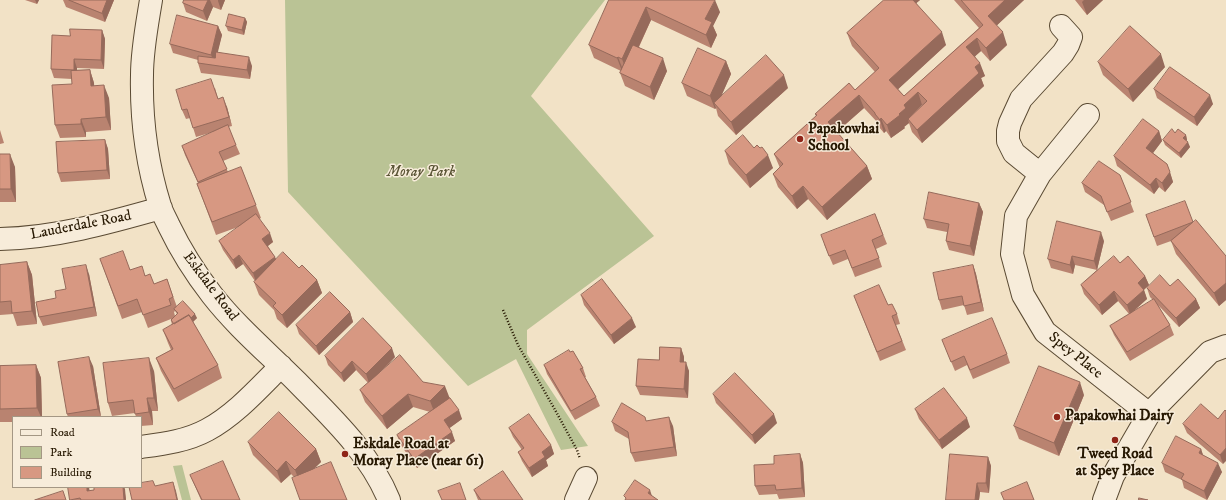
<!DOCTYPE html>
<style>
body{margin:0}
#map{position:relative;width:1226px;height:500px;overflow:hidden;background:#f2e2c6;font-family:"IM FELL DW Pica",serif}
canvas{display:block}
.legend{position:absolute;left:12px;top:416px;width:130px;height:72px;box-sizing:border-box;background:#f7ecda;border:1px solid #a49784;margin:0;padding:5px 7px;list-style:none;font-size:12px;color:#271802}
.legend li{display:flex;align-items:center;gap:8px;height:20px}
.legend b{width:20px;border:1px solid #a49784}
</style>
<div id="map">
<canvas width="1226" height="500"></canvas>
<ul class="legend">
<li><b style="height:5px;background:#f7ecda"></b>Road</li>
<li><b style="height:11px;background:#bac395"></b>Park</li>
<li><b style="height:11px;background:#d79882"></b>Building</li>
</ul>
</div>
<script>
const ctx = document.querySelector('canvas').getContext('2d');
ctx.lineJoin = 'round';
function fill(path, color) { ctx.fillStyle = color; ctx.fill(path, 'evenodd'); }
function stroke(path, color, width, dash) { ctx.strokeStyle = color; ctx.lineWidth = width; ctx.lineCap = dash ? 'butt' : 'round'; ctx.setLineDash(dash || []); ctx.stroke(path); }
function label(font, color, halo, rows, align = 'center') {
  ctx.font = font + ' "IM FELL DW Pica",serif'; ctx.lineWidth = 3; ctx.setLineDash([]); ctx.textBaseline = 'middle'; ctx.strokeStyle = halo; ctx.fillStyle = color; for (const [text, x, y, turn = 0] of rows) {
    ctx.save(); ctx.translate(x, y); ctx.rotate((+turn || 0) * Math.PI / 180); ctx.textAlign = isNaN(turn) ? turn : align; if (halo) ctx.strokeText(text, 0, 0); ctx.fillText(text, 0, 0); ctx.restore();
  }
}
fill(new Path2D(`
 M285 0H605L531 96 654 236 527 330V354L588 446 561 450 516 359 468 386 288 192Z
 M182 465 191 500H182L173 466Z`), '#bac395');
const minor = new Path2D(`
 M151 0C147 25 142 50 142 75 141 119 147 164 160 206 162 213 166 219 169 226 181 251 195 273 212 295 237 327 268 353 297 382 331 417 370 453 389 500
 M1088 115 1040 174 1016 216 1012 254 1023 295 1045 332 1149 414
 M1040 174 1014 153 1008 141V131L1010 123 1021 99 1063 53 1068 45 1071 37 1061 26
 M0 239C55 238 108 223 161 208
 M141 447C163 444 187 441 207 430 235 415 258 389 281 366
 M576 500 586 478
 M1104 500 1113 476 1149 414 1210 352 1226 346`);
stroke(minor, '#5a4a33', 24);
stroke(new Path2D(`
 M503 310 518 345 554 408 577 450 580 459`), '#271802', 2.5, [1, 2]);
stroke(minor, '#f7ecda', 22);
fill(new Path2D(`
 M25 0H39L37 4Z
 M63 0H114L105 22 66 7Z
 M184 0H225L221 10 213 7 207 21 186 12 183 3Z
 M609 0 720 12 713 26 717 35 711 48 651 20 639 47 667 71 654 100 625 86 620 73 621 71 594 58 589 45Z
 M884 0H920L916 3 946 45 898 89 904 96 979 28 954 0H1024L996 26 1007 45 990 61 981 51 975 56 985 76 981 78 984 86 922 143 912 132 909 123 904 127 905 128 891 138 886 131 884 133 879 127 878 123 864 108 837 132 867 166 872 179 827 220 808 199 797 209 778 187 773 174 780 168 774 154 816 116 815 114 855 90 875 72 852 46 847 33ZM922 105H923L910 117Z
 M1075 0H1103L1087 15Z
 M245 18 247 22 244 35 228 31 226 26Z
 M218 26 222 35 217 53 252 66 250 79 201 73 198 63V60L173 53 170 44Z
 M102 30 105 39 104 69 77 68V70H90L94 83V86L109 98 111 130 86 132V137L60 138 55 125 72 84V79L54 78 51 69 70 36Z
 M726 61 731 74 721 96 788 88 736 135 718 116 716 108 715 109 687 96 682 83Z
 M1098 62 1165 67 1133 102 1103 75Z
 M215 88 218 99 227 107 232 126 228 127 240 154 223 161 228 172 241 167 261 218 259 219 273 242 268 246 276 259 299 268 317 280 322 293 287 328 277 319 274 310 259 295 254 282 255 281 243 264 236 269 223 250 219 241 241 226 216 235 197 184 198 183 185 155 182 146 213 132 196 137 190 118 186 119 182 110Z
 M1154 89 1213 104 1197 126 1157 98Z
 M0 130 4 143 0 144Z
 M1159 131 1162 141 1153 153 1167 164 1173 182 1165 192 1159 187 1154 194 1117 166 1114 156Z
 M1175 133 1186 135 1187 140 1186 141 1190 147 1181 158 1165 145 1163 140Z
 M105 140 108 149 110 179 61 182 58 173Z
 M754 148 773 168 750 188 729 164 725 151Z
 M0 154 15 167 16 202H0Z
 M1120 175 1134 212 1111 221 1104 205 1085 192 1082 183Z
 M979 203 983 212 974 256 949 250 946 241 947 232 927 228 924 219Z
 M875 214 887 244 876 249 882 267 855 277 848 259 833 265 824 244Z
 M1146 215 1193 223 1226 256V300L1219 306 1176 254 1171 241 1157 246Z
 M1104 241 1097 270 1120 263 1145 276 1149 285 1144 290 1147 299 1133 312 1153 300 1150 297 1147 288 1170 286 1196 299 1200 308 1179 327 1158 305 1170 325 1174 335 1130 361 1114 335 1110 326 1129 314 1118 301 1102 315 1084 294 1081 285 1097 270 1075 265 1073 274 1051 268 1048 259Z
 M100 259 145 275 154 284 167 279 177 307 197 318 193 322 218 365 222 378 178 402 161 371 156 358 171 350 168 343 163 330 172 325 171 320V319L148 328 142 312 122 319ZM175 311 177 314 175 316 174 312Z
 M27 262 32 275 37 324 17 326 13 314 0 315V265Z
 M973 265 976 274 984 311 967 315 964 305 942 310 939 300Z
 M89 274 97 316 43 326 39 317 56 298 66 289Z
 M581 295 636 327 614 344 584 305Z
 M854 296 888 305 897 314 900 324 896 325 906 350 880 361Z
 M350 312 353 322 319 355 299 334 296 325Z
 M942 340 1007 354 1010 363 973 379 967 365 955 371Z
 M681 348 684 357V362L689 371 688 398 640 395 636 386 659 360Z
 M325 356 395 357 380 373 423 382 450 398 462 419 449 428 455 441 417 468 400 444 397 435 430 412 413 407 387 429 365 402 360 390 368 383 356 370 344 382 328 365Z
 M36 365 41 378 42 417H13V422H0V366Z
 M544 365 583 368 586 377H585L596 397 600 406 575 420 547 374Z
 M93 366 101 417H68L67 414Z
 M154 371 158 411H152L153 425 141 426V417H136L135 413 112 416 108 403Z
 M713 394 777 423 755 444 716 403Z
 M1084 395 1059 456 1019 439 1014 426Z
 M915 409 970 427 942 449 919 419Z
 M1218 419 1223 464 1187 433 1183 424Z
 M647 421 673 426 677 456 635 462 631 453 629 439 615 431 612 422Z
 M509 428 551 445 554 454 546 460 548 466 532 477 522 461 518 452 522 450 513 437Z
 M248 442 316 449 321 462 312 470 294 477 291 474 281 483 253 455Z
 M1201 449 1203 455 1222 472 1207 500 1184 488 1182 480 1165 472 1162 463Z
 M800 454 803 463 805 497 779 499 777 494 759 495 755 486Z
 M988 457 991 466 989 493 980 492 979 500H946Z
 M190 475 240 500H201Z
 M68 487H89V491L94 490V487H124L126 500H70Z
 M474 490 523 500H478Z`), '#b98370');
fill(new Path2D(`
 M35 0H39L37 4Z
 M107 0H114L105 22 102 13Z
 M208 0H210L213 7 207 21 203 11Z
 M218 0H225L221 10 218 1Z
 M715 0 720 12 713 26 717 35 711 48 706 35 705 19Z
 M909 0H920L912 7Z
 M1005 0H1024L993 29 988 16Z
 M1084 0H1103L1087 15 1082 2Z
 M646 7 651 20 627 72 622 59Z
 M245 18 247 22 244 35 242 30Z
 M218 26 222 35 215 64 211 55Z
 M102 30 105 39 104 69 101 60Z
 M942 32 946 45 894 93 889 80Z
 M1003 32 1007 45 990 61 986 48Z
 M977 38 981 51 971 60 966 47Z
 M1161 54 1165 67 1133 102 1128 89Z
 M249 57 252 66 250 79 247 70Z
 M618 57 623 70 622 71 617 58Z
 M663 58 667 71 654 100 650 87Z
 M74 59 77 68V79L74 70Z
 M726 61 731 74 717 106 714 103 716 108 715 109 710 96Z
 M980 63 985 76 981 78 984 86 922 143 917 130 975 67Z
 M90 70 94 83 95 99 91 86Z
 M784 75 788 88 736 135 731 122Z
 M104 85 109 98 111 130 106 117Z
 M918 92 922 105 908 119 909 123 904 127 905 128 891 138 887 125 904 105Z
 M859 95 864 108 833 135 828 122Z
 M1210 95 1213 104 1197 126 1194 117Z
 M223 97 227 107 232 126 229 117Z
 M881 118 886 131 884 133 880 120Z
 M81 119 86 132V137L81 124Z
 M1159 131 1162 141 1150 157 1146 148Z
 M1186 135 1187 140 1184 143 1183 138Z
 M105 140 108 149 110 179 107 170Z
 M1188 142 1190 147 1181 158 1179 153Z
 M10 154 15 167 16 202 11 189Z
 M768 155 773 168 750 188 746 175Z
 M867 166 872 179 827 220 822 207Z
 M1170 172 1173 182 1165 192 1162 183Z
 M1156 178 1159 187 1154 194 1150 185Z
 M803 186 808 199 797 209 792 196Z
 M979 203 983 212 974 256 970 246Z
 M1101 232 1104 241 1097 270 1094 261Z
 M270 233 273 242 265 248 262 239Z
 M239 255 243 264 236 269 233 260Z
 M1072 256 1075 265 1073 274 1070 265Z
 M275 257 279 266 256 282 253 273Z
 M27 262 32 275 37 324 32 311Z
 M86 265 89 274 97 316 94 307Z
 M973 265 976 274 984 311 981 302Z
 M1145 276 1149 285 1141 292 1138 283Z
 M317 280 322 293 287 328 282 315Z
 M1226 283V300L1219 306 1214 293Z
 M1144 290 1147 299 1130 314 1127 305Z
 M1114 291 1118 301 1102 315 1099 305Z
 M1196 299 1200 308 1179 327 1176 318Z
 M350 312 353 322 319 355 316 346Z
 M195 314 197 318 180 334 178 329Z
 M632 318 636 327 614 344 611 335Z
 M392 348 395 357 369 383 366 374Z
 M681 348 684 357V371L680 362Z
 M89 357 93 366 101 417 98 409Z
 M149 358 154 371 158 411 154 398Z
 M352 361 356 370 344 382 341 373Z
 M686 362 689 371 688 398 684 389Z
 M36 365 41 378 42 417H41L37 408Z
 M1080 382 1084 395 1059 456 1054 443Z
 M445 386 450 399 435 414 430 401Z
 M408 394 413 407 387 429 382 416Z
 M147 398 152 411 153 425 149 412Z
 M459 410 462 419 447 430 444 420Z
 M774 414 777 423 755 444 752 435Z
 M669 417 673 426 677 456 674 447Z
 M967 418 970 427 942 449 939 440Z
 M452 432 455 441 417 468 414 459Z
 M551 445 554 454 546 460 548 466 532 477 529 468 542 452Z
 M1226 448V461L1223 464 1220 455Z
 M316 449 321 462 300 483 295 470Z
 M1201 449 1204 458 1199 453Z
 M800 454 803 463 805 497 802 488Z
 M988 457 991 466 989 493 986 483Z
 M286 461 291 474 281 483 277 471Z
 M1218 463 1222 472 1207 500 1204 491Z
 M173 482 176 491 178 500H177Z
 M977 483 980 492 979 500H975Z
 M87 487H89L91 500 87 491Z
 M123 487H124L125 489 126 500H124Z
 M650 490 653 499 648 493Z`), '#966a5b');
const building = new Path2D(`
 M69 0H107L102 13Z
 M184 0H208L203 11 183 3Z
 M609 0H715L705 19 712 22 706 35 646 7 622 59 618 57 617 58 589 45Z
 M884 0H913L942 32 889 80 904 96 983 25 961 0H1005L988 16 1003 32 986 48 977 38 966 47 980 63 975 67 979 73 917 130 908 119 927 101 918 92 904 105 906 108 899 114 900 115 887 125 881 118 880 120 875 114V113L859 95 828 122 867 166 822 207 803 186 792 196 773 174 783 164 774 154 817 115 815 114 849 83 855 90 879 68 847 33Z
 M229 14 245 18 242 30 226 26Z
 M177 15 218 26 211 55 170 44Z
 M1130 26 1161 54 1128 89 1098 62Z
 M70 29 102 30 101 60 74 59V70L51 69 52 35 70 36Z
 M633 45 663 58 650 87 620 73Z
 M698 48 726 61 710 96 682 83Z
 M216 52 249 57 247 70 198 63V56L215 58Z
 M766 55 784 75 731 122 714 103Z
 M1170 67 1210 95 1194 117 1154 89Z
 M90 70 91 86 104 85 106 117 81 119V124L55 125 52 85 72 84 71 71Z
 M211 79 218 99 223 97 229 117 193 128 187 109 182 110 176 90Z
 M1143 119 1159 131 1146 148 1167 164 1170 172 1162 183 1156 178 1150 185 1114 156Z
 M228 125 236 145 219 152 227 169 198 182 182 146Z
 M1172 129 1175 133 1178 129 1186 135 1183 138 1188 142 1179 153 1163 140Z
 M743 135 754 148 757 145 760 148 762 147 768 155 746 175 725 151Z
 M105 140 107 170 58 173 56 142Z
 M0 154H10L11 189H0Z
 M1099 161 1120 175 1131 202 1107 212 1101 196 1082 183Z
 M241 167 256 205 212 222 197 184Z
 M929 192 979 203 970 246 946 241 949 224 924 219Z
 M1185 201 1193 222 1154 237 1146 215Z
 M256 214 270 233 262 239 275 257 253 273 239 255 233 260 219 241Z
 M875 214 883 235 872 240 879 258 852 268 845 250 829 256 821 235Z
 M1196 220 1226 256V283L1214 293 1171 241Z
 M1057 221 1101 232 1094 261 1072 256 1070 265 1048 259Z
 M123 251 130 270 142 266 145 276 150 274 154 284 167 279 173 297 169 299 171 305 143 315 137 299 118 306 100 259Z
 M283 252 299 268 302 265 317 280 282 315 273 306 276 303 254 282Z
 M1114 256 1120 263 1128 256 1145 276 1138 283 1144 290 1127 305 1114 291 1099 305 1081 285Z
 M27 262 32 311 12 313 11 301 0 302V265Z
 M86 265 94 307 39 317 36 302 56 298 55 291 66 289 62 269Z
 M973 265 981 302 964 306 962 296 939 300 933 273Z
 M1160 275 1170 286 1178 279 1196 299 1176 318 1147 288Z
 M602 279 632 318 611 335 581 295Z
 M879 285 888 305 892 304 897 314 892 316 902 341 877 352 854 296Z
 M330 292 350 312 316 346 296 325Z
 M1154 299 1170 325 1127 352 1110 326Z
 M183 301 195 314 191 318 189 315 174 324 171 320 178 313 174 309Z
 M189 315 218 365 174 389 156 358 173 349 163 330Z
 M363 318 392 348 366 374 352 361 341 373 325 356Z
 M992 318 1007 354 970 370 964 356 951 362 942 340Z
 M660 347 681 348 680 362H686L684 389 636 386 638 359 659 360Z
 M569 350 570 352 573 351 583 368 580 369 596 397 571 411 544 365Z
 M400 355 423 382 445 386 430 401 408 394 382 416 360 390Z
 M89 357 98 409 67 414 58 362Z
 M149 358 154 398H147L149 412 135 414 133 400 108 403 103 363Z
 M36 365 37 408 0 409V366Z
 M1039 366 1080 382 1054 443 1014 426Z
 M735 373 774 414 752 435 713 394Z
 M944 388 967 418 939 440 915 409Z
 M450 398 459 410 444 420 452 432 414 459 397 435Z
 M622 403 645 417 646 421 669 417 674 447 631 453 628 432 612 422Z
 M1201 404 1218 419 1225 410 1226 411V448L1220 455 1183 424Z
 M279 412 316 449 295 470 286 461 277 471 248 442Z
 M529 414 551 445 542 452 545 457 529 468 518 452 524 448 509 428Z
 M1176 436 1201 449 1199 453 1218 463 1204 491 1181 479 1184 474 1162 463Z
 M800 454 802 488 776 490 775 485 755 486 754 465 774 464V456Z
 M950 454 988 457 986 483H977L975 500H946Z
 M223 461 240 500H202L190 475Z
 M331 462 347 500H300L292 478Z
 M503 471 523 500H481L474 490Z
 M635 480 650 490 648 493 658 500H625L626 498 624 496Z
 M153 481 155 486 173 482 177 500H132L129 487H141V483Z
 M1027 482 1034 500H1004L1001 493Z
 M460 483 466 500H442L438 491Z
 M68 487H87V491L94 490V487H123L124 500H81L80 498 70 500Z
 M63 491 66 500H35Z
 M1139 498 1148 500H1139Z`);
fill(building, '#d79882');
stroke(building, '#966a5b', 1);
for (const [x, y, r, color] of [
 [800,139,4,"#8f2418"],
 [1057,417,4,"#8f2418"],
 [1115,440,4,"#8f2418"],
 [345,454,4,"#8f2418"]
]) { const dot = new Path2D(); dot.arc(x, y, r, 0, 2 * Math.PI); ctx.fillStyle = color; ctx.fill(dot); stroke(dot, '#f7ecda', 1.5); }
label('bold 15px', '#271802', '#f7ecda', [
 ["Papakowhai",808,130],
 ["School",808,147],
 ["Papakowhai Dairy",1065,417],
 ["Eskdale Road at",353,445],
 ["Moray Place (near 61)",353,462],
 ["Tweed Road",1115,455,"center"],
 ["at Spey Place",1115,472,"center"]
], 'left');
label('italic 15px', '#5a5435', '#f7ecda', [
 ["Moray Park",421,173]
]);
label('15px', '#271802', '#f7ecda', [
 ["Lauderdale Road",81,226,-11],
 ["Eskdale Road",210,287,53],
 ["Spey Place",1075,356,39]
]);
</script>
